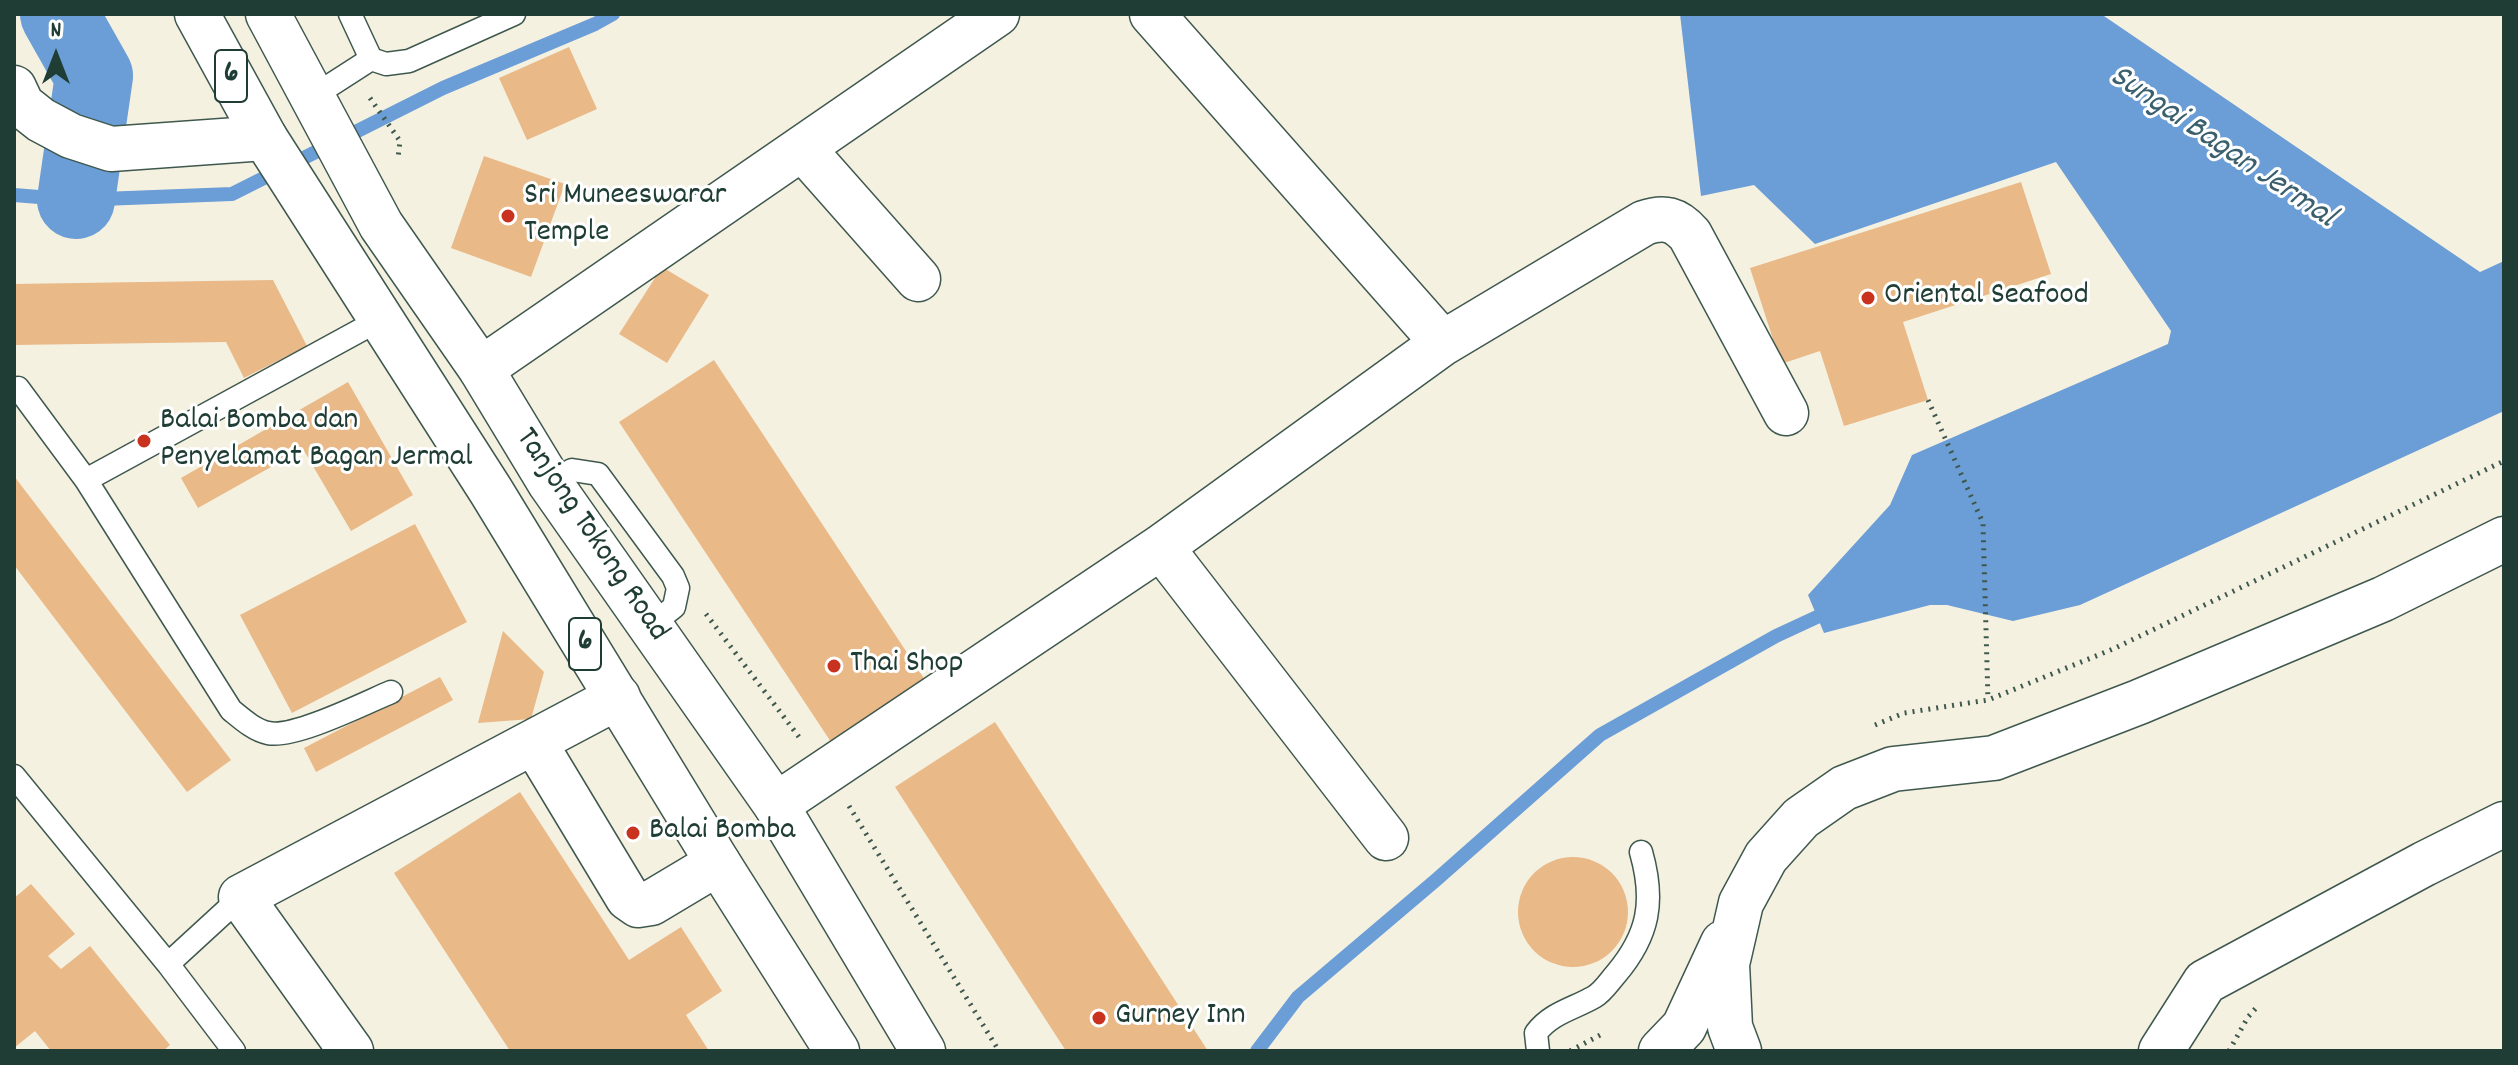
<!DOCTYPE html>
<style>
body{margin:0}
#map{position:relative;width:2518px;height:1065px;overflow:hidden;background:#f5f1e1;font-family:Dekko,sans-serif}
canvas{display:block}
.frame{position:absolute;inset:0;border:16px solid #1f3d34;pointer-events:none}
.north{position:absolute;left:16px;top:16px;width:80px;height:80px;-webkit-text-stroke:6px #fff;paint-order:stroke;rotate:0deg;font-size:22px;font-weight:700;line-height:32px;text-align:center;color:#1f3d34}
.north::after{content:'';display:block;margin:auto;width:28px;height:36px;background:#1f3d34;clip-path:polygon(50% 0,100% 100%,50% 72%,0 100%)}
</style>
<div id="map">
<canvas width="2518" height="1065"></canvas>
<div class="frame"></div>
<div class="north">N</div>
</div>
<script>
const ctx = document.querySelector('canvas').getContext('2d');
ctx.lineJoin = 'round';
function fill(path, color) { ctx.fillStyle = color; ctx.fill(path, 'evenodd'); }
function stroke(path, color, width, dash) { ctx.strokeStyle = color; ctx.lineWidth = width; ctx.lineCap = dash ? 'butt' : 'round'; ctx.setLineDash(dash || []); ctx.stroke(path); }
function label(font, color, halo, rows, align = 'center') {
  ctx.font = font + ' Dekko,sans-serif'; ctx.lineWidth = 6; ctx.setLineDash([]); ctx.textBaseline = 'middle'; ctx.strokeStyle = halo; ctx.fillStyle = color; for (const [text, x, y, turn = 0] of rows) {
    ctx.save(); ctx.translate(x, y); ctx.rotate((+turn || 0) * Math.PI / 180); ctx.textAlign = isNaN(turn) ? turn : align; if (halo) ctx.strokeText(text, 0, 0); ctx.fillText(text, 0, 0); ctx.restore();
  }
}
fill(new Path2D(`
 M1680 14H2101L2480 272 2504 261V411L2080 605 2013 621 1947 605H1930L1824 633 1808 595 1890 505 1912 455 2168 344 2171 331 2056 162 1815 244 1754 185 1701 196Z`), '#6b9dd6');
stroke(new Path2D(`
 M14 195 76 200 232 194 443 88 595 24 613 14
 M1257 1051 1298 997 1436 880 1600 735 1776 636 1832 610`), '#6b9dd6', 14);
stroke(new Path2D(`
 M59 14 94 76 76 200`), '#6b9dd6', 78);
fill(new Path2D(`
 M569 47 597 109 527 140 499 78Z
 M484 156 565 184 531 277 451 248Z
 M2021 182 2051 274 1903 322 1928 400 1844 426 1820 351 1781 364 1750 268Z
 M662 267 709 295 667 363 619 334Z
 M273 280 307 346 244 378 226 342 14 345V284Z
 M714 360 927 683 833 745 619 422Z
 M348 382 413 495 351 531 303 449 198 508 181 478Z
 M14 476 231 760 187 792 14 565Z
 M415 524 467 622 292 713 240 615Z
 M503 631 544 672 531 719 478 723Z
 M440 677 453 700 316 772 304 748Z
 M995 722 1208 1051H1066L895 787Z
 M520 792 629 960 681 927 722 991 686 1015 709 1051H510L394 873Z
 M1518 912a55 55 0 1 1 110 0a55 55 0 1 1-110 0Z
 M31 884 75 934 48 956 61 969 90 946 170 1045 163 1051H51L35 1031 14 1048V898Z`), '#e9b988');
const lane = new Path2D(`
 M350 14 371 59
 M312 97 371 59 386 64 409 61 514 14
 M18 388 86 480 231 710C242 719 254 730 268 733 293 739 365 703 391 692
 M86 480 381 319
 M550 483 572 470 598 474 673 576 678 588 674 607 650 626
 M14 776 168 964 241 897
 M168 964 234 1051
 M1538 1051 1536 1033C1551 1013 1573 1009 1594 997 1603 992 1609 982 1616 974 1649 935 1655 901 1641 852`);
const street = new Path2D(`
 M1152 14 1443 343
 M14 88 22 105 41 120 71 136 111 149 265 138
 M803 149 918 279
 M481 369 997 14
 M1161 547 1386 838
 M534 742 628 898 638 905 651 903 718 863
 M776 805 1161 547 1443 343 1644 223C1664 216 1676 219 1690 235L1786 413
 M351 1051 241 897 618 697`);
const secondary = new Path2D(`
 M1661 1051 1684 1027 1723 943
 M1739 1051 1730 1027 1727 964 1741 903 1766 857 1801 818 1844 788 1893 769 1994 758 2139 702 2383 599 2504 539
 M2161 1051 2205 982 2424 864 2504 824`);
const primary = new Path2D(`
 M197 14 265 138 491 491 718 863 837 1051
 M268 14 381 225 481 369 550 483 776 805 923 1051`);
stroke(lane, '#3f584e', 25);
stroke(street, '#3f584e', 47);
stroke(secondary, '#3f584e', 47);
stroke(primary, '#3f584e', 47);
stroke(new Path2D(`
 M370 98 400 141 398 158
 M1928 400 1983 523 1988 700
 M706 614 799 737
 M1875 725 1904 713 1988 700 2113 649 2504 461
 M849 806 999 1051
 M1570 1051 1604 1033
 M2229 1051 2248 1017 2256 1008`), '#3f584e', 5, [2, 6]);
stroke(lane, '#fff', 22);
stroke(street, '#fff', 44);
stroke(secondary, '#fff', 44);
stroke(primary, '#fff', 44);
for (const [x, y, r, color] of [
 [508,216,8,"#c8321e"],
 [1868,298,8,"#c8321e"],
 [144,441,8,"#c8321e"],
 [834,666,8,"#c8321e"],
 [633,833,8,"#c8321e"],
 [1099,1018,8,"#c8321e"]
]) { const dot = new Path2D(); dot.arc(x, y, r, 0, 2 * Math.PI); ctx.fillStyle = color; ctx.fill(dot); stroke(dot, '#fff', 3); }
for (const [x, y, w] of [
 [231,76,32],
 [585,644,32]
]) { const box = new Path2D(); box.roundRect(x - w / 2, y - 26, w, 52, 6); ctx.fillStyle = '#fff'; ctx.fill(box); stroke(box, '#1f3d34', 2); }
label('bold 30px', '#1f3d34', null, [
 ["6",231,76],
 ["6",585,644]
]);
label('32px', '#1f3d34', '#fff', [
 ["Sri Muneeswarar",524,198],
 ["Temple",524,235],
 ["Oriental Seafood",1884,298],
 ["Balai Bomba dan",160,423],
 ["Penyelamat Bagan Jermal",160,460],
 ["Thai Shop",850,666],
 ["Balai Bomba",649,833],
 ["Gurney Inn",1115,1018]
], 'left');
label('32px', '#1f3d34', '#fff', [
 ["Tanjong Tokong Road",590,536,56]
]);
label('italic 34px', '#3a5f6d', '#fff', [
 ["Sungai Bagan Jermal",2221,149,34]
]);
</script>
